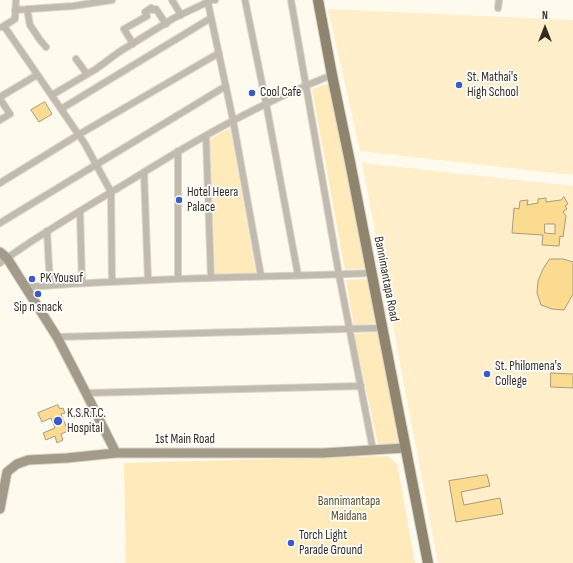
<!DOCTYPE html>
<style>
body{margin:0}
#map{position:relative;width:573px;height:563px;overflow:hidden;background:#fffaee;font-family:"Sofia Sans Condensed",sans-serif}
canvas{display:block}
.north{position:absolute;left:525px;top:8px;width:40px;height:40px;-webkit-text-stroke:3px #fff;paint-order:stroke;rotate:0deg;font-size:11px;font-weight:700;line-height:16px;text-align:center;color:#322d22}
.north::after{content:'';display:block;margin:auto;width:14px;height:18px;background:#322d22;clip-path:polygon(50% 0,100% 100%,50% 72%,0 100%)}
</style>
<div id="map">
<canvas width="573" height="563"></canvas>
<div class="north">N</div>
</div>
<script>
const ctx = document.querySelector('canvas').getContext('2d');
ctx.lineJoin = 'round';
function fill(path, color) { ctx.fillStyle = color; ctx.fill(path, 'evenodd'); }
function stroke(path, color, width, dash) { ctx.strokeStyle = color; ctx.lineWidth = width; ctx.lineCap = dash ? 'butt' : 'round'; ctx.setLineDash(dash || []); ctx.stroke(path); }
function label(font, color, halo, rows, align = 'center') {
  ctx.font = font + ' "Sofia Sans Condensed",sans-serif'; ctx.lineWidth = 3.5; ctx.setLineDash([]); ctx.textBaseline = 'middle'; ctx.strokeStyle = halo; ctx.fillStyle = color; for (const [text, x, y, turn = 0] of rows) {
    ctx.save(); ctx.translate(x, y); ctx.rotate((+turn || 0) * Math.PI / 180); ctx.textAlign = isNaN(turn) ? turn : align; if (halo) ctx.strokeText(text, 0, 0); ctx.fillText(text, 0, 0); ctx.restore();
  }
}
fill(new Path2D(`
 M328 9 573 20V175L360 151Z
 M362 163 573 186V563H438Z`), '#feefca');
fill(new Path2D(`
 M331 83 367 268 345 270 312 89Z
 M230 128 256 273 215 274 210 139Z
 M369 279 378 323 354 325 346 280Z
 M378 332 400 444 378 445 354 334Z
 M388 456 397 464 415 563H126L124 463Z`), '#feeaba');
const building = new Path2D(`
 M45 102 52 114 39 122 31 110Z
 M564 197 568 204 565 206 567 209 563 212 566 216 563 237 560 236 559 246 542 245 543 235 512 233 514 208 519 209 520 201 528 200 527 205 538 203V199L546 198V202L561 200ZM545 224H555V234L545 233Z
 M550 259H563L573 262V294L564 310 552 309 541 305 537 293 538 281 543 269Z
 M551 373 573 374V388L551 387Z
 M58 405 60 409 63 408 65 413 61 414 68 431 61 434 63 440 57 443 55 436 46 440 43 433 55 428 51 418 42 422 38 413Z
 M487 475 490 486 461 492 464 505 500 498 503 514 456 522 449 481Z`);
fill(building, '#fbdb8f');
stroke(building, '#a79b80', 1);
const street = new Path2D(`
 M172 0 181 15
 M245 0 266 103 298 275
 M291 0 339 275 373 450
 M208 3 233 120 261 276
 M498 8 499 0
 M27 9 30 25 40 40 46 47
 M15 10 73 6 112 0
 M4 26 85 144 111 192 112 282
 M2 27 15 19 16 0
 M133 44 124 29 147 16 145 12 151 8 152 10 156 9 166 24
 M76 59 87 74
 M52 95 96 69 119 52 174 18 212 0H215
 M0 97 37 75
 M0 99 10 114 0 120
 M61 109 211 18
 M206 136 211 278
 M178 151V279
 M144 172 148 280
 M0 183 78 135 219 53
 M80 211 82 283
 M0 223 226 86
 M47 231 50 285
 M0 263C16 252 31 241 48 231 76 213 105 196 133 179 197 139 262 102 332 75
 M25 287C96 282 167 279 238 277 282 276 327 275 372 273
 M57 337 382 328
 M86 393 361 386`);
const secondary = new Path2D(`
 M0 252 7 258 57 337 86 393 116 453
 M0 509 7 472 17 464 28 460 67 458 116 453H323L405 448`);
const primary = new Path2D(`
 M318 0 332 75 350 162 428 563`);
stroke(street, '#dad5c9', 8);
stroke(secondary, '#dad5c9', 11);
stroke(primary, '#dad5c9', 12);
stroke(street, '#c0bbae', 6);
stroke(secondary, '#a39b89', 9);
stroke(primary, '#8f856f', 10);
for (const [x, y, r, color] of [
 [459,85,4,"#3a59ca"],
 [252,93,4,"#3a59ca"],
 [179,200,4,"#3a59ca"],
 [32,279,4,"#3a59ca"],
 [38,294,4,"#3a59ca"],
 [487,374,4,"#3a59ca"],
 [58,421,5,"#3a59ca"],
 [291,543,4,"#3a59ca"]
]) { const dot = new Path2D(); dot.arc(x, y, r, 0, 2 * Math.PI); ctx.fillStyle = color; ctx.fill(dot); stroke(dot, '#fff', 1.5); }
label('13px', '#322d22', '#fff', [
 ["St. Mathai's",467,78],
 ["High School",467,93],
 ["Cool Cafe",260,93],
 ["Hotel Heera",187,193],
 ["Palace",187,208],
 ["PK Yousuf",40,279],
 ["Sip n snack",38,308,"center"],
 ["St. Philomena's",495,367],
 ["College",495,382],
 ["K.S.R.T.C.",67,414],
 ["Hospital",67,429],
 ["Torch Light",299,536],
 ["Parade Ground",299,551]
], 'left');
label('13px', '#322d22', '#fff', [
 ["Bannimantapa Road",386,279,79],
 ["1st Main Road",185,440]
]);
label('13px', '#5e4e24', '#fff', [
 ["Bannimantapa",349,502],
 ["Maidana",349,517]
]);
</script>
